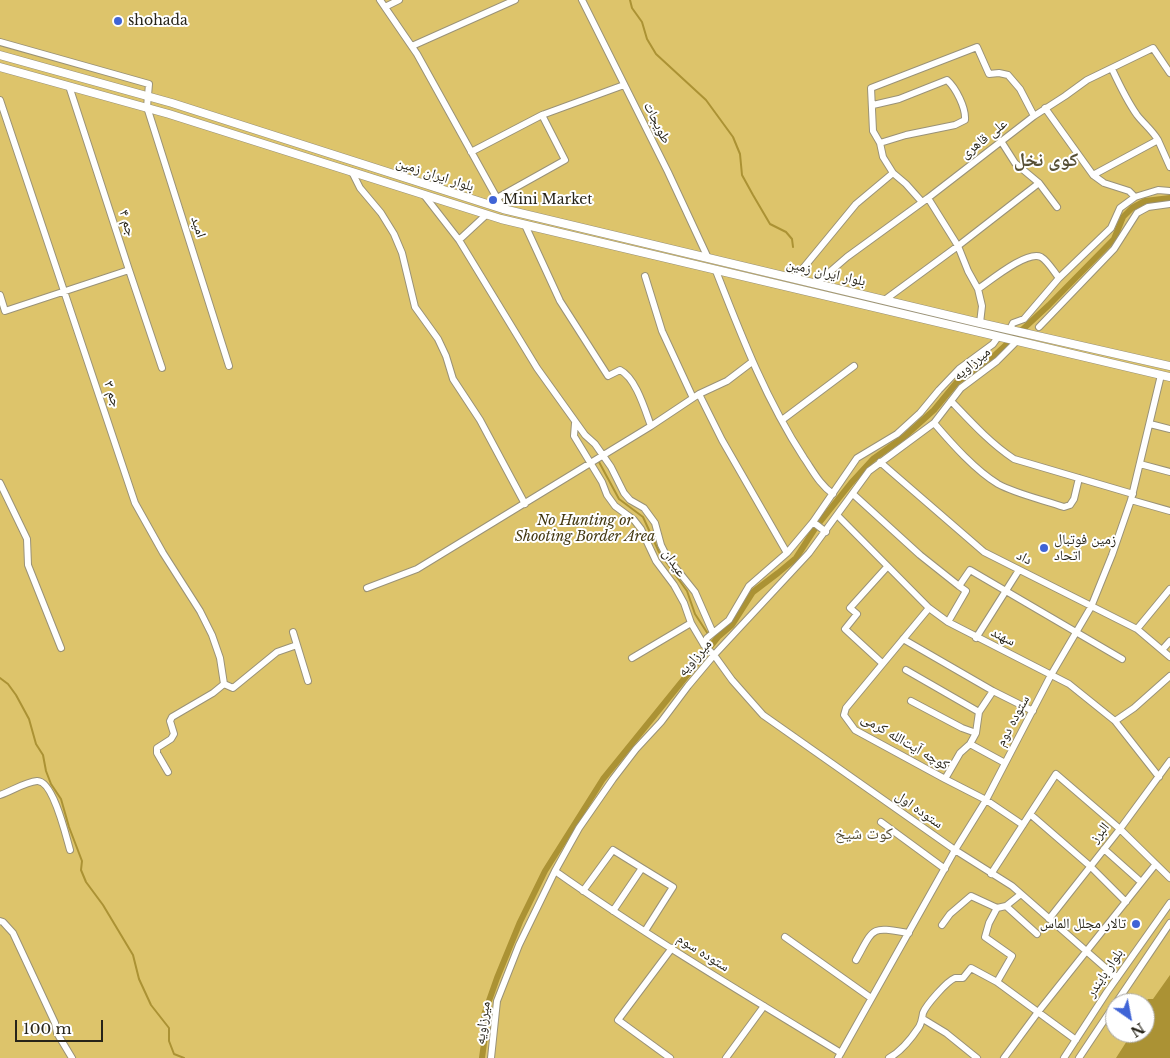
<!DOCTYPE html>
<meta charset="utf-8">
<style>
body{margin:0}
#map{position:relative;width:1170px;height:1058px;overflow:hidden;background:#f2eacc;font-family:"Libre Baskerville",serif}
canvas{display:block}
.north{position:absolute;left:1105px;top:993px;width:50px;height:50px;box-sizing:border-box;background:#fff;border:1px solid #a9a7a3;border-radius:50%;rotate:147deg;font-size:14px;font-weight:700;line-height:20px;text-align:center;color:#272419}
.north::after{content:'';display:block;margin:auto;width:18px;height:22px;background:#3f64d6;clip-path:polygon(50% 0,100% 100%,50% 72%,0 100%)}
.scale{position:absolute;left:15px;top:1020px;width:88px;height:22px;box-sizing:border-box;border:2px solid #272419;border-top:0;padding-left:6px;font-size:15px;line-height:18px;white-space:nowrap;color:#272419;-webkit-text-stroke:4px #fff;paint-order:stroke}
</style>
<div id="map">
<canvas width="1170" height="1058"></canvas>
<div class="north">N</div>
<div class="scale">100 m</div>
</div>
<script>
const ctx = document.querySelector('canvas').getContext('2d');
ctx.lineJoin = 'round';
function fill(path, color) { ctx.fillStyle = color; ctx.fill(path, 'evenodd'); }
function stroke(path, color, width, dash) { ctx.strokeStyle = color; ctx.lineWidth = width; ctx.lineCap = dash ? 'butt' : 'round'; ctx.setLineDash(dash || []); ctx.stroke(path); }
function label(font, color, halo, rows, align = 'center') {
  ctx.font = font + ' "Libre Baskerville","Noto Naskh Arabic",serif'; ctx.lineWidth = 4; ctx.setLineDash([]); ctx.textBaseline = 'middle'; ctx.strokeStyle = halo; ctx.fillStyle = color; for (const [text, x, y, turn = 0] of rows) {
    ctx.save(); ctx.translate(x, y); ctx.rotate((+turn || 0) * Math.PI / 180); ctx.textAlign = isNaN(turn) ? turn : align; if (halo) ctx.strokeText(text, 0, 0); ctx.fillText(text, 0, 0); ctx.restore();
  }
}
fill(new Path2D(`
 M0 0H1170V1058H0ZM1115 1003H1145V1033H1115Z`), '#ddc46b');
fill(new Path2D(`
 M1170 975V1058H1116L1132 1033H1145V1003L1148 999H1153Z`), '#ab9234');
stroke(new Path2D(`
 M630 0 632 8 642 22 647 39 656 54 706 100 733 137 740 154 742 175 753 195 770 224 786 232 792 239 793 247
 M599 462 619 499 643 517 659 552 687 591 695 614 708 634
 M0 678 8 684 16 695 29 719 36 744 43 755 46 771 51 784 61 799 69 827 82 861 81 870 86 882 103 905 133 955 139 979 151 1005 169 1028V1041L174 1054 184 1058`), '#ab9234', 2);
stroke(new Path2D(`
 M482 1058 485 1036 484 1015 497 978 520 922 545 871 603 779 718 637 732 625 753 592 778 573 796 558 816 527 851 483 873 459 904 437 934 410 957 382 994 356 1049 305 1114 239 1123 217 1132 208 1145 201 1170 198`), '#ab9234', 6);
const minor = new Path2D(`
 M380 0 417 54 503 209
 M582 0 668 172 708 258
 M385 7 399 0
 M0 42 149 84 147 107 229 366
 M412 46 515 0
 M69 86 129 270 162 368
 M0 100 135 503 163 553 200 611 212 635 220 658 224 684
 M873 105 899 99 947 80C956 88 966 108 965 120L955 125 906 135 880 143
 M1045 108 1093 175 1104 183 1129 191 1135 197
 M1158 140 1170 167
 M1001 141 1015 163 1039 183
 M471 152 542 115 624 85
 M352 172 360 188 381 213 394 234 402 253 415 307 438 339 446 356 453 379 480 420 525 504
 M1093 175 1158 140C1152 130 1144 124 1137 115 1127 101 1119 84 1112 69
 M424 195 459 240 486 215
 M497 198 565 160 542 115
 M928 198 958 246 968 271 978 289 982 306 980 323
 M922 202 906 184 893 173 883 157 880 143 873 131 871 88 977 47 989 74 999 73 1008 75 1020 89 1034 116
 M525 225 560 301 608 376 620 370C636 378 645 410 651 426
 M459 240 537 368 585 435 595 444 611 467 624 493 630 500 644 508 655 523 661 545 667 557 695 592 713 633
 M716 271C741 335 766 400 804 458 813 471 820 485 833 494
 M645 276 662 331 693 398
 M795 278 856 204 893 173
 M817 283 847 257 928 198 1034 116 1065 96 1087 80 1153 48 1170 73
 M978 289C990 281 1027 250 1041 257 1048 261 1054 272 1059 278
 M0 295 5 311 129 270
 M886 299 958 246 1039 183 1057 207
 M1039 327 1114 249 1137 213 1148 207 1170 204
 M1010 329 1013 323 1024 319 1059 278 1111 228 1120 208 1135 197 1158 190 1170 191
 M699 394 722 440 787 553
 M951 401C971 422 990 443 1014 459L1133 494
 M782 420 854 366
 M575 423 574 436 602 482 607 495 615 506 634 520 641 529 656 561 674 585 684 603 691 623 704 645 714 655 732 680 763 715 955 850 1012 886 1117 978
 M934 423C952 444 975 470 998 484 1016 494 1044 500 1064 507L1070 505 1074 499 1079 478
 M1150 424 1170 429
 M880 462 984 552 1137 629 1170 657
 M1140 464 1170 472
 M0 483 27 539 28 565 61 648
 M853 494 920 555 959 586 970 570 1122 659
 M1131 500 1170 511
 M838 516 929 608 948 622 1069 684 1115 721 1159 777
 M813 522 826 532
 M367 588 417 569 651 426 699 394 727 381 752 362
 M929 608 846 708 844 715 855 730 945 779 986 800 1023 825
 M948 622 966 591 959 586
 M1137 629 1170 589
 M293 632 308 681
 M976 638 1019 570
 M903 639 993 691 1033 711
 M704 645 707 638 729 620 749 586 787 553 813 522 857 458 897 434 920 413 939 390 959 369 993 344 998 337
 M1162 650 1170 641
 M632 658 691 623
 M882 663 845 629 857 614 850 608 887 567
 M906 670 979 712
 M911 701 962 728 976 733
 M1115 721 1134 708 1170 676
 M970 744 1005 763
 M168 772 157 753V748L171 739 174 734 170 721 172 717 213 693 224 684 233 688 277 652 297 645
 M945 779 960 753 970 744 976 733 979 712 993 691
 M0 795C12 791 25 782 37 781 53 780 66 836 70 850
 M1030 814 1090 866 1126 902
 M881 822 945 869
 M1104 849 1141 882
 M642 868 673 887 645 931
 M555 871C647 936 744 994 841 1053
 M991 874 1056 774 1120 829 1170 878
 M583 891 613 850 642 868 613 911
 M1006 906 1037 934
 M1049 919 1120 829 1170 761
 M0 921 3 922 13 933 55 1023 57 1033 72 1058
 M942 925 950 914 971 896 997 908
 M785 937 871 998
 M856 960C875 926 870 927 909 933
 M997 982 1076 1040
 M1116 1003 1170 923
 M923 1019 946 1033 977 1058
 M491 1058 497 1001 519 945 555 871 570 844 579 828 613 779 636 749 661 722 688 686 714 655 809 553 869 471 934 423 961 388 997 361 1017 341
 M670 1058 618 1020 672 948
 M726 1058 764 1006
 M838 1058 955 850 986 800 1051 675 1091 607 1112 555 1131 500 1161 375
 M889 1058C902 1051 911 1039 919 1027 922 1022 922 1018 923 1013 926 1005 947 981 955 978 957 978 960 978 963 978L971 968 997 982 1012 956 985 937 989 923 997 908 1006 906 1021 894
 M1004 1058 1038 1012 1155 865
 M1064 1058 1107 992 1170 903
 M1079 1058 1115 1004`);
const major = new Path2D(`
 M0 55 172 103 503 209 980 323 1170 366
 M0 67 169 114 501 219 1170 377`);
stroke(minor, '#9a9277', 8);
stroke(major, '#9a9277', 9);
stroke(minor, '#fff', 6);
stroke(major, '#fff', 8);
for (const [x, y, r, color] of [
 [118,21,5,"#3f64d6"],
 [493,200,5,"#3f64d6"],
 [1044,548,5,"#3f64d6"],
 [1136,924,5,"#3f64d6"]
]) { const dot = new Path2D(); dot.arc(x, y, r, 0, 2 * Math.PI); ctx.fillStyle = color; ctx.fill(dot); stroke(dot, '#fff', 2); }
label('14px', '#272419', '#fff', [
 ["shohada",128,21],
 ["Mini Market",503,200],
 ["زمین فوتبال",1054,540],
 ["اتحاد",1054,556],
 ["تالار مجلل الماس",1126,924,"right"]
], 'left');
label('14px', '#272419', '#fff', [
 ["طویجات",657,123,63],
 ["علی قاهری",984,139,-38],
 ["بلوار ایران زمین",435,175,18],
 ["جم ۴",127,223,72],
 ["امید",198,227,72],
 ["بلوار ایران زمین",826,273,13],
 ["میرزاویه",972,364,-40],
 ["جم ۳",112,394,71],
 ["داد",1024,558,27],
 ["عیدان",674,563,56],
 ["سهند",1003,637,26],
 ["میرزاویه",695,658,-49],
 ["ستوده دوم",1013,721,-62],
 ["کوچه آیت‌الله کرمی",905,742,30],
 ["ستوده اول",919,810,35],
 ["البرز",1100,833,-51],
 ["ستوده سوم",703,953,32],
 ["بلوار بایندر",1105,973,-56],
 ["میرزاویه",483,1023,-82]
]);
label('italic 14px', '#443912', '#fff', [
 ["No Hunting or",585,521],
 ["Shooting Border Area",585,537]
]);
label('16px', '#564f35', '#fff', [
 ["کوت شیخ",864,834]
]);
label('bold 19px', '#564f35', '#fff', [
 ["کوی نخل",1046,161]
]);
</script>
